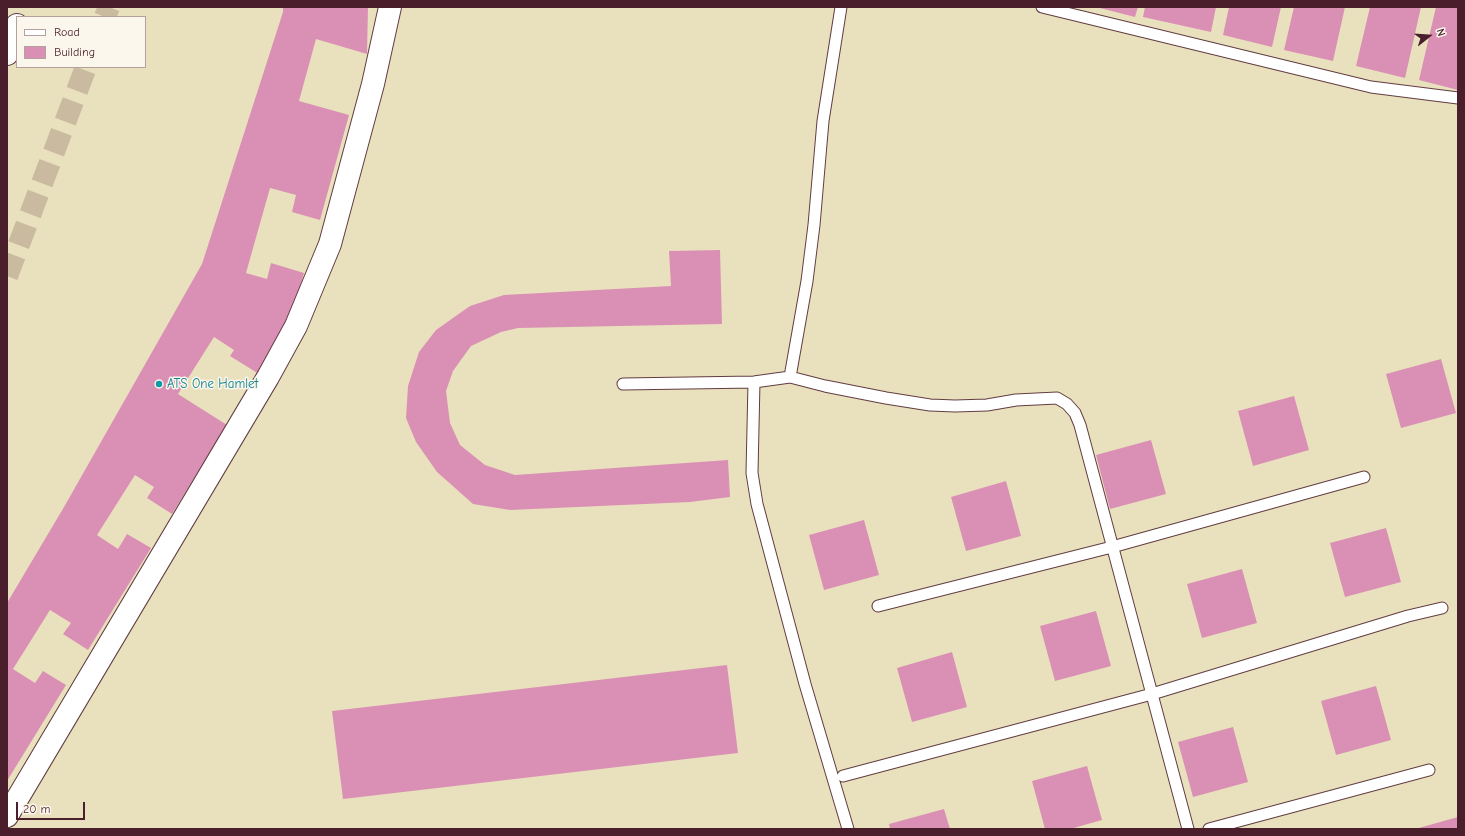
<!DOCTYPE html>
<style>
body{margin:0}
#map{position:relative;width:1465px;height:836px;overflow:hidden;background:#e9e1bd;font-family:"Comic Neue",sans-serif}
canvas{display:block}
.frame{position:absolute;inset:0;border:8px solid #4a1f2b;pointer-events:none}
.legend{position:absolute;left:16px;top:16px;width:130px;height:52px;box-sizing:border-box;background:#fbf7ec;border:1px solid #b4a19f;margin:0;padding:5px 7px;list-style:none;font-size:12px;color:#4a1f2b}
.legend li{display:flex;align-items:center;gap:8px;height:20px}
.legend b{width:20px;border:1px solid #b4a19f}
.north{position:absolute;left:1409px;top:16px;width:40px;height:40px;-webkit-text-stroke:3px #fbf7ec;paint-order:stroke;rotate:73deg;font-size:11px;font-weight:700;line-height:16px;text-align:center;color:#4a1f2b}
.north::after{content:'';display:block;margin:auto;width:14px;height:18px;background:#4a1f2b;clip-path:polygon(50% 0,100% 100%,50% 72%,0 100%)}
.scale{position:absolute;left:16px;top:802px;width:69px;height:18px;box-sizing:border-box;border:2px solid #4a1f2b;border-top:0;padding-left:5px;font-size:12px;line-height:14px;white-space:nowrap;color:#4a1f2b;-webkit-text-stroke:3px #fbf7ec;paint-order:stroke}
</style>
<div id="map">
<canvas width="1465" height="836"></canvas>
<div class="frame"></div>
<ul class="legend">
<li><b style="height:5px;background:#fff"></b>Road</li>
<li><b style="height:11px;background:#da90b5"></b>Building</li>
</ul>
<div class="north">N</div>
<div class="scale">20 m</div>
</div>
<script>
const ctx = document.querySelector('canvas').getContext('2d');
ctx.lineJoin = 'round';
function fill(path, color) { ctx.fillStyle = color; ctx.fill(path, 'evenodd'); }
function stroke(path, color, width, dash) { ctx.strokeStyle = color; ctx.lineWidth = width; ctx.lineCap = dash ? 'butt' : 'round'; ctx.setLineDash(dash || []); ctx.stroke(path); }
function label(font, color, halo, rows, align = 'center') {
  ctx.font = font + ' "Comic Neue",sans-serif'; ctx.lineWidth = 3; ctx.setLineDash([]); ctx.textBaseline = 'middle'; ctx.strokeStyle = halo; ctx.fillStyle = color; for (const [text, x, y, turn = 0] of rows) {
    ctx.save(); ctx.translate(x, y); ctx.rotate((+turn || 0) * Math.PI / 180); ctx.textAlign = isNaN(turn) ? turn : align; if (halo) ctx.strokeText(text, 0, 0); ctx.fillText(text, 0, 0); ctx.restore();
  }
}
fill(new Path2D(`
 M283 7H368L367 54 316 39 299 101 349 115 320 220 292 212 296 195 270 188 246 273 267 279 271 263 304 273 289 325 259 374 230 356 234 350 214 337 178 394 227 425 172 514 147 498 154 487 135 475 97 535 118 549 127 534 151 548 88 650 63 634 71 623 50 610 13 669 35 683 43 671 66 685 7 781V603L64 507 202 264 283 12Z
 M1096 7H1138L1135 17Z
 M1145 7H1216L1211 32 1143 17Z
 M1229 7H1281L1272 47 1223 35Z
 M1294 7H1345L1333 61 1284 50Z
 M1370 7H1421L1405 78 1356 66Z
 M1436 7H1458V90L1419 80Z
 M720 250 722 324 518 328 501 332 471 346 453 371 446 391 450 423 460 445 485 465 515 475 728 460 730 497 690 502 510 510 473 504 437 472 416 442 406 418 408 386 419 352 436 330 470 306 504 295 671 286 669 251Z
 M1441 359 1456 413 1401 428 1386 374Z
 M1294 396 1309 450 1253 466 1238 411Z
 M1151 440 1166 494 1110 509 1096 455Z
 M1006 481 1021 536 966 551 951 497Z
 M864 520 879 575 824 590 809 535Z
 M1386 528 1401 582 1345 597 1330 543Z
 M1242 569 1257 623 1202 638 1187 584Z
 M1096 611 1111 666 1055 681 1040 626Z
 M952 652 967 707 912 722 897 668Z
 M727 665 738 753 343 799 332 711Z
 M1376 686 1391 740 1336 755 1321 701Z
 M1233 727 1248 782 1193 797 1178 742Z
 M1087 766 1102 820 1070 829H1045L1032 781Z
 M944 809 950 829H890L889 824Z
 M1458 817V829H1415Z`), '#da90b5');
stroke(new Path2D(`
 M105 17 109 7
 M7 276 86 67`), '#c9baa0', 22, [22, 11]);
const service = new Path2D(`
 M1042 7 1371 87 1458 98
 M790 377 807 281 814 225 823 121 841 7
 M754 382 752 473 757 504 805 684 848 829
 M623 384 754 382 790 377 825 386 886 398 930 405 955 406 987 405 1016 400 1057 398 1067 404 1075 413 1080 425 1188 829
 M878 606 1112 547 1364 477
 M843 776 1152 694 1408 616 1442 608
 M1209 829 1429 770`);
const minor = new Path2D(`
 M7 816 268 377 296 326 330 244 373 84 390 7`);
const tertiary = new Path2D(`
 M7 54 17 25`);
stroke(service, '#623c41', 13);
stroke(minor, '#623c41', 24);
stroke(tertiary, '#623c41', 24);
stroke(service, '#fff', 11);
stroke(minor, '#fff', 22);
stroke(tertiary, '#fff', 22);
for (const [x, y, r, color] of [
 [159,384,4,"#0f9aa8"]
]) { const dot = new Path2D(); dot.arc(x, y, r, 0, 2 * Math.PI); ctx.fillStyle = color; ctx.fill(dot); stroke(dot, '#fbf7ec', 1.5); }
label('13px', '#0d838f', '#fbf7ec', [
 ["ATS One Hamlet",167,384]
], 'left');
</script>
